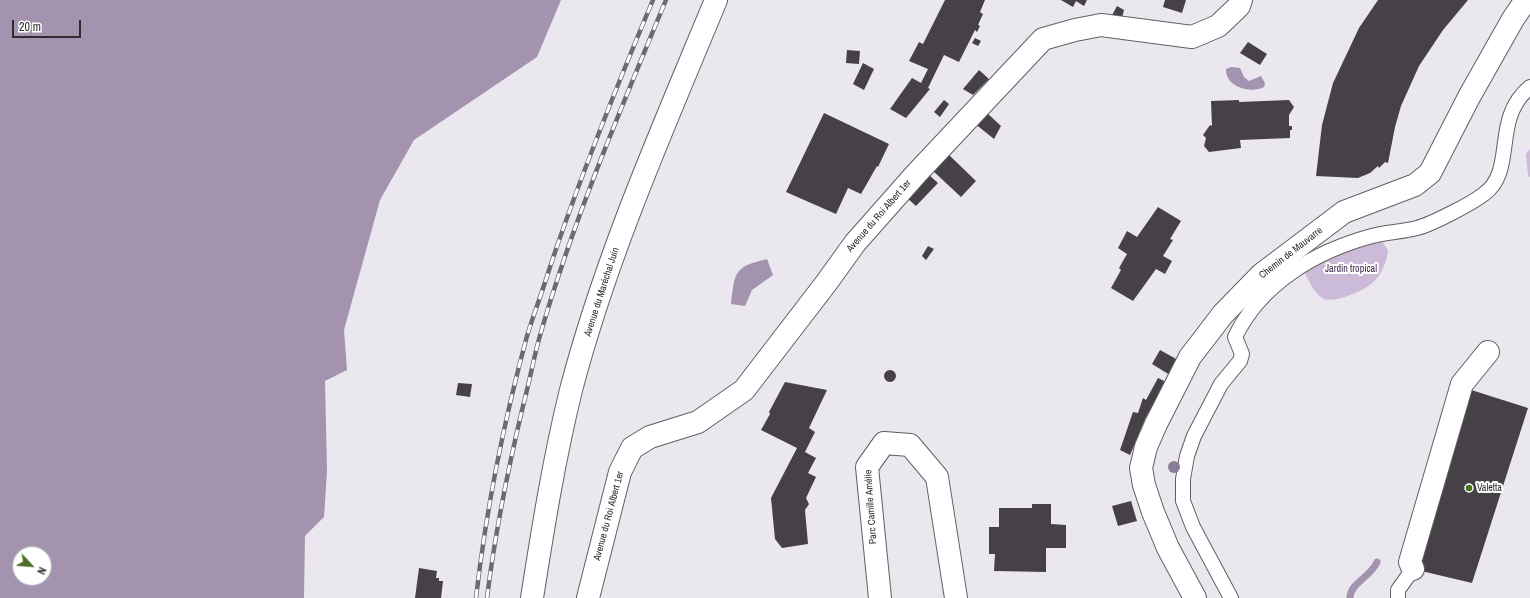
<!DOCTYPE html>
<meta charset="utf-8">
<style>
body{margin:0}
#map{position:relative;width:1530px;height:598px;overflow:hidden;background:#ebe7ee;font-family:"Archivo Narrow",sans-serif}
canvas{display:block}
.north{position:absolute;left:12px;top:546px;width:40px;height:40px;box-sizing:border-box;background:#fff;border:1px solid #ababac;border-radius:50%;rotate:116deg;font-size:11px;font-weight:700;line-height:16px;text-align:center;color:#2e2c2f}
.north::after{content:'';display:block;margin:auto;width:14px;height:18px;background:#4b6c23;clip-path:polygon(50% 0,100% 100%,50% 72%,0 100%)}
.scale{position:absolute;left:12px;top:20px;width:69px;height:18px;box-sizing:border-box;border:2px solid #2e2c2f;border-top:0;padding-left:5px;font-size:12px;line-height:14px;white-space:nowrap;color:#2e2c2f;-webkit-text-stroke:3px #fff;paint-order:stroke}
</style>
<div id="map">
<canvas width="1530" height="598"></canvas>
<div class="north">N</div>
<div class="scale">20 m</div>
</div>
<script>
const ctx = document.querySelector('canvas').getContext('2d');
ctx.lineJoin = 'round';
function fill(path, color) { ctx.fillStyle = color; ctx.fill(path, 'evenodd'); }
function stroke(path, color, width, dash) { ctx.strokeStyle = color; ctx.lineWidth = width; ctx.lineCap = dash ? 'butt' : 'round'; ctx.setLineDash(dash || []); ctx.stroke(path); }
function label(font, color, halo, rows, align = 'center') {
  ctx.font = font + ' "Archivo Narrow",sans-serif'; ctx.lineWidth = 4; ctx.setLineDash([]); ctx.textBaseline = 'middle'; ctx.strokeStyle = halo; ctx.fillStyle = color; for (const [text, x, y, turn = 0] of rows) {
    ctx.save(); ctx.translate(x, y); ctx.rotate((+turn || 0) * Math.PI / 180); ctx.textAlign = isNaN(turn) ? turn : align; if (halo) ctx.strokeText(text, 0, 0); ctx.fillText(text, 0, 0); ctx.restore();
  }
}
fill(new Path2D(`
 M1530 149V177L1528 176 1526 154Z
 M1381 240 1388 250C1384 278 1371 288 1345 297 1339 299 1330 301 1324 299 1315 295 1310 282 1305 274L1312 259Z`), '#cbbad8');
fill(new Path2D(`
 M0 0H561L537 57 414 140 380 200 344 330 347 370 325 381 327 471 324 517 305 536 304 598H0ZM20 554H44V578H20Z
 M1231 67 1240 68 1244 77 1249 81 1261 76 1265 83 1264 87C1251 94 1225 87 1226 69Z
 M767 259 773 275 752 290 745 306 731 304C735 271 734 267 767 259Z`), '#a393af');
stroke(new Path2D(`
 M1350 598C1350 583 1371 577 1377 562`), '#a393af', 7);
fill(new Path2D(`
 M945 0H985L980 12 983 14 978 25 980 26 977 32 975 30 959 62 944 55 928 88 930 89 906 118 890 109 912 78 921 83 928 69 909 61 919 42 923 44Z
 M1061 0H1087L1084 6 1076 1 1073 7Z
 M1165 0H1186L1182 13 1163 7Z
 M1378 0H1468L1443 30 1419 66 1401 106 1395 127 1388 163 1385 162 1379 168 1378 166 1370 173 1358 178 1316 176 1322 125 1333 83 1359 28Z
 M1117 6 1124 10 1122 18 1111 17Z
 M975 38 981 41 978 46 972 43Z
 M1248 42 1267 54 1260 65 1240 53Z
 M847 50 860 51 859 64 846 63Z
 M863 63 874 69 864 90 853 84Z
 M979 70 989 79 973 95 963 89Z
 M944 100 949 104 940 117 934 112Z
 M1239 100V102L1289 100 1294 107 1289 115V126H1292V130H1290V138L1240 140 1241 148 1209 152 1204 146 1206 138 1203 135 1210 125 1212 126 1211 101Z
 M985 111 1001 126 994 139 974 123Z
 M824 113 889 144 878 167 877 166 861 194 848 188 836 214 786 192Z
 M947 153 976 181 961 197 932 170Z
 M928 174 938 183 916 206 906 197Z
 M1158 207 1181 221 1170 239 1173 240 1163 256 1172 261 1165 274 1156 269 1133 301 1111 288 1121 270 1119 268 1127 254 1118 248 1127 231 1137 237Z
 M928 246 934 249 926 260 922 256Z
 M1160 350 1178 360 1170 375 1152 364Z
 M884 376a6 6 0 1 1 12 0a6 6 0 1 1-12 0Z
 M1158 378 1166 382 1146 417 1130 455 1120 450 1133 412 1138 413 1143 398 1146 400Z
 M785 382 827 390 809 428 815 432 805 452 816 458 808 473 816 477 806 498 809 504 805 510 808 544 782 548 775 539 771 498 797 448 761 430 770 414 769 412Z
 M458 383 472 384 470 397 456 395Z
 M1465 388 1528 408 1472 583 1413 569Z
 M1131 501 1137 521 1118 526 1112 506Z
 M1032 504H1051V524L1066 525V548H1046V572L994 571 995 554H989V527H999V508H1032Z
 M419 568 437 571 436 578H439V581H443L441 598H415Z`), '#454147');
const lane = new Path2D(`
 M1231 598 1193 527 1183 501V479L1187 456 1194 436 1221 384 1240 361 1242 354 1235 337C1261 283 1316 251 1372 236 1386 232 1402 232 1417 228 1432 224 1471 204 1484 194 1517 170 1491 119 1530 87
 M1398 598V590L1413 569`);
const street = new Path2D(`
 M1413 569 1410 562 1462 384 1488 352
 M588 598 620 472 632 448 650 437 698 422 744 390 827 282 855 243 916 174 1043 39 1075 30 1101 25 1192 37 1218 26 1239 6 1241 0
 M880 598 867 467 884 443 910 445 937 477 956 598
 M1195 598 1168 548 1153 512 1144 485 1141 468 1146 447 1156 424 1190 357 1223 314 1262 274 1344 212 1415 185 1430 173 1469 97 1513 19 1526 0`);
const primary = new Path2D(`
 M532 598C543 528 554 459 571 390 606 256 663 128 716 0`);
stroke(lane, '#625e64', 16);
stroke(street, '#625e64', 24);
stroke(primary, '#625e64', 24);
stroke(lane, '#fff', 14);
stroke(street, '#fff', 22);
stroke(primary, '#fff', 22);
const rail = new Path2D(`
 M476 598C486 510 504 421 527 336 534 313 543 290 550 267 580 177 616 88 653 0
 M487 598C495 533 508 469 523 406 529 384 533 361 539 339 572 223 620 111 666 0`);
stroke(rail, '#6d6a6f', 4.5);
stroke(rail, '#fff', 3, [9]);
ctx.fillStyle = '#8c7d97';
for (const [x, y] of [
 [1174,467]
]) { ctx.beginPath(); ctx.arc(x, y, 6, 0, 2 * Math.PI); ctx.fill(); }
for (const [x, y, r, color] of [
 [1469,488,4,"#4b6c23"]
]) { const dot = new Path2D(); dot.arc(x, y, r, 0, 2 * Math.PI); ctx.fillStyle = color; ctx.fill(dot); stroke(dot, '#fff', 1.5); }
label('10px', '#2e2c2f', '#fff', [
 ["Avenue du Roi Albert 1er",879,216,-49],
 ["Chemin de Mauvarre",1291,253,-38],
 ["Avenue du Maréchal Juin",602,292,-72],
 ["Parc Camille Amélie",871,507,-94],
 ["Avenue du Roi Albert 1er",609,516,-75]
]);
label('10px', '#3f2750', '#fff', [
 ["Jardin tropical",1351,269]
]);
label('10px', '#2e2c2f', '#fff', [
 ["Valetta",1477,488]
], 'left');
</script>
